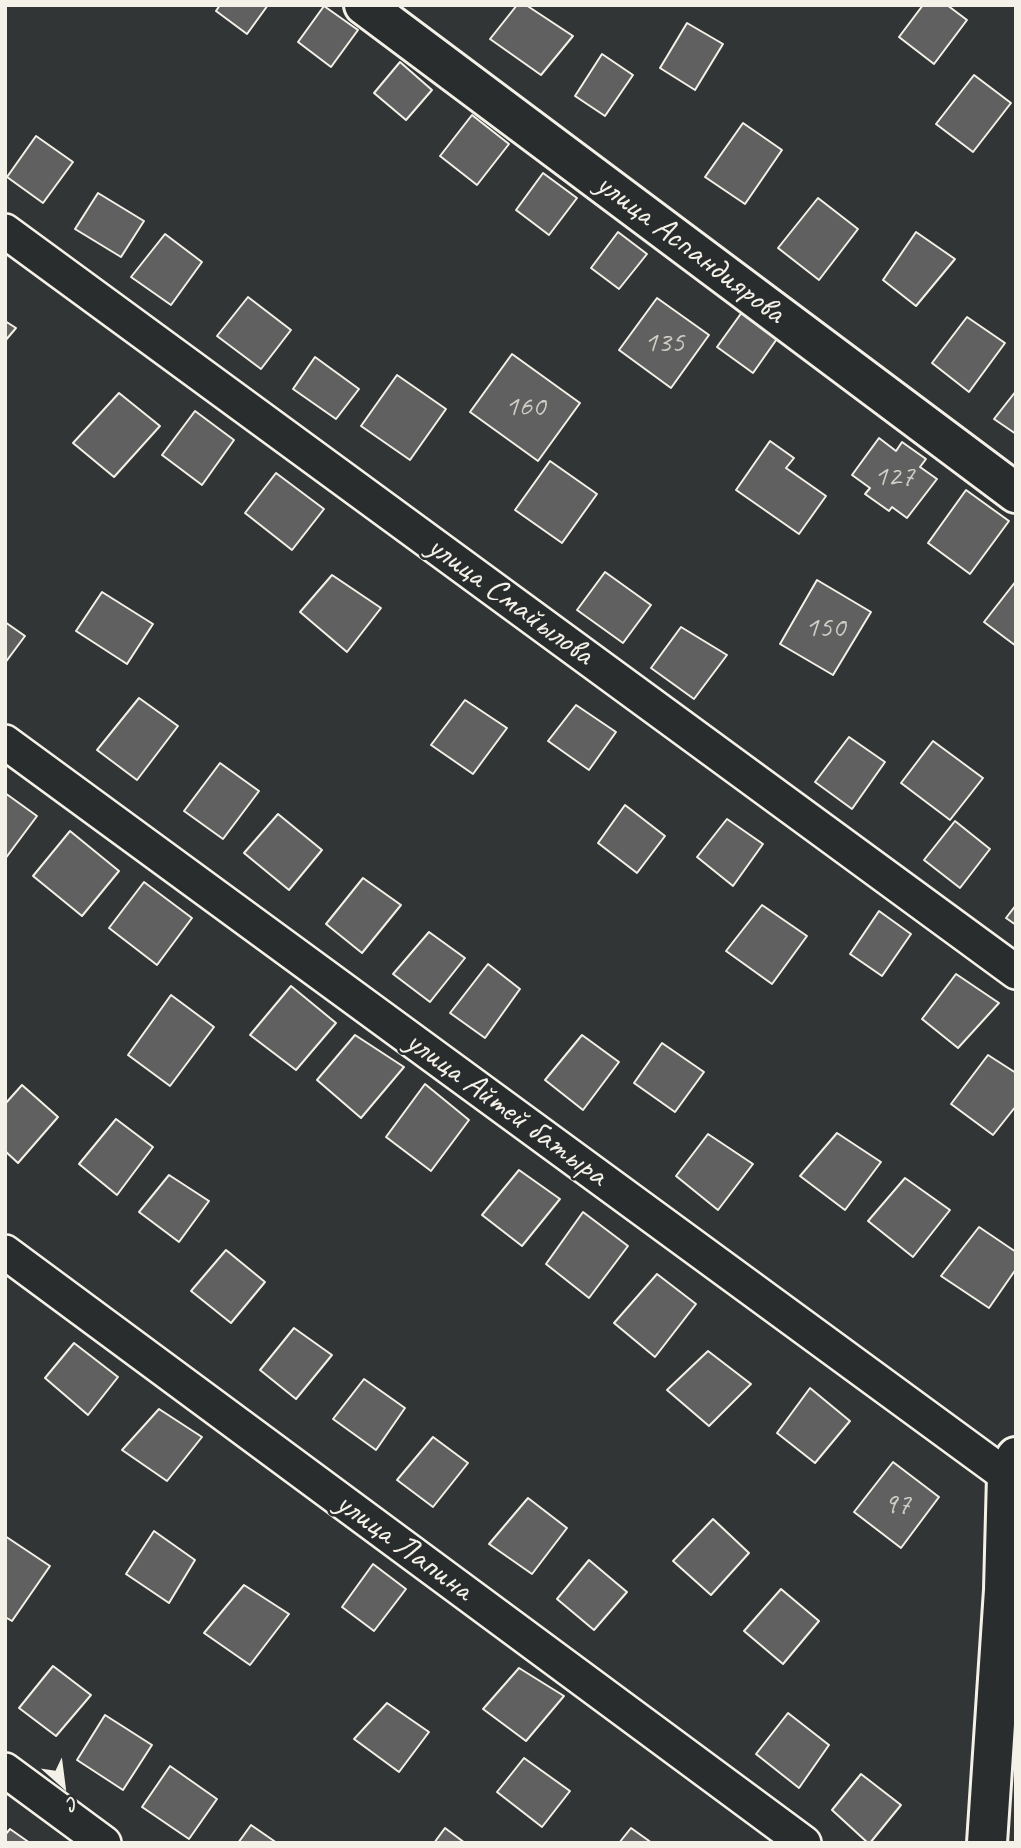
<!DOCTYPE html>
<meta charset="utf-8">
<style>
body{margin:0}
#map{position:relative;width:1021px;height:1848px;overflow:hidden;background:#323535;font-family:Caveat,sans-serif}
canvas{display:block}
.frame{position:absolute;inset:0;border:7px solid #f4f1e8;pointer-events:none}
.north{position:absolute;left:28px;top:1750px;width:70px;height:70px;-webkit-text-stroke:5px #2a2d2e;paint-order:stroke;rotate:152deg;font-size:19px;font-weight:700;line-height:28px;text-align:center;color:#f4f1e8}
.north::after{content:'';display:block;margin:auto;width:24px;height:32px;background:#f4f1e8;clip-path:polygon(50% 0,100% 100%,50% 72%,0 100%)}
</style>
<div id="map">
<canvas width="1021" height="1848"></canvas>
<div class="frame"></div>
<div class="north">С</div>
</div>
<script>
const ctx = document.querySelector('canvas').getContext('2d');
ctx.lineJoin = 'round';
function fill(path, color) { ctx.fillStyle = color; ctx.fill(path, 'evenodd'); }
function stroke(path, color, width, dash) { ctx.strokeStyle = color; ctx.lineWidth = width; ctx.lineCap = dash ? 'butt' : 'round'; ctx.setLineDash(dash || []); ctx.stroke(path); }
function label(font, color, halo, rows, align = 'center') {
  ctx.font = font + ' Caveat,sans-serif'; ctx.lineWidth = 5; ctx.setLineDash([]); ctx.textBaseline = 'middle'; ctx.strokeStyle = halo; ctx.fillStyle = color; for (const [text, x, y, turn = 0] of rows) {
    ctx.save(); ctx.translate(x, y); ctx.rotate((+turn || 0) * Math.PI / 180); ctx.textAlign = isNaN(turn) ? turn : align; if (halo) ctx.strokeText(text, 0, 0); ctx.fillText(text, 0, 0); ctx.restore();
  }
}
const building = new Path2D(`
 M220 5H268L247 34 216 11Z
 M517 5H526L573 36 541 75 490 39Z
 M923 5H947L967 20 934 64 899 37Z
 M324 6 358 30 331 67 298 42Z
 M687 23 723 44 695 90 660 68Z
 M602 54 633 75 605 116 575 96Z
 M400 62 432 90 406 120 374 93Z
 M974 75 1011 103 973 152 936 124Z
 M472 115 509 144 477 185 440 156Z
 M743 123 782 150 745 204 705 177Z
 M36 136 73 162 43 203 7 177Z
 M543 173 577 198 549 235 516 210Z
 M98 193 144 221 121 257 75 229Z
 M818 198 858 229 819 280 778 248Z
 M618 232 647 254 619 289 591 268Z
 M916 232 955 259 916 306 883 280Z
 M165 234 202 262 171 305 131 277Z
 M248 297 291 330 261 369 217 336Z
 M657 298 709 335 671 388 619 350Z
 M750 301 786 326 753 373 717 347Z
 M967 317 1005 343 969 392 932 363Z
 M5 321 16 328 5 341Z
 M512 354 580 403 538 461 470 412Z
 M315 357 359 389 336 419 293 389Z
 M397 375 446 409 410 460 361 426Z
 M1016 391V434L994 419Z
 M119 393 160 426 114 477 73 443Z
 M195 411 234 440 202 485 162 455Z
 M879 438 896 451 902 442 926 459 920 467 937 479 907 518 892 507 889 511 865 494 870 488 852 475Z
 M770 441 794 458 786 468 826 496 799 534 736 490Z
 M550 461 597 494 562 543 515 510Z
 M276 473 324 509 292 550 245 513Z
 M966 490 1009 521 970 574 928 543Z
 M605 572 651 605 623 643 577 610Z
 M332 575 381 608 347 652 300 612Z
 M817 580 871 612 833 675 780 644Z
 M1016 581V646L984 622Z
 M102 592 153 624 127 664 76 631Z
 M5 622 25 636 5 663Z
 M681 627 727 655 694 699 651 668Z
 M139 698 178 726 137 780 97 750Z
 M465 700 507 728 473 774 431 745Z
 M576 705 616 732 589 770 548 741Z
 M849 737 885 762 852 809 815 782Z
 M933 741 983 778 950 820 901 783Z
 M220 763 259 791 223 839 184 811Z
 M5 793 37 816 5 859Z
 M625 805 665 836 637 873 598 843Z
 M278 814 322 850 289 890 244 853Z
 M727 819 763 844 733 886 697 857Z
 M955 821 990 849 960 888 924 860Z
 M70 831 119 871 82 916 33 876Z
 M363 878 401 905 362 953 326 924Z
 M144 882 192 918 157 965 109 928Z
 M762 905 807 936 772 984 726 951Z
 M1016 905V925L1006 918Z
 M879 911 911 934 882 976 850 954Z
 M429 932 465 958 430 1002 393 974Z
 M488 964 520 989 485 1038 450 1013Z
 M956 974 999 1003 958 1048 922 1019Z
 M291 986 336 1023 296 1070 250 1035Z
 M171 995 214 1027 170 1086 128 1055Z
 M355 1035 404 1067 361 1118 317 1080Z
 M582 1035 619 1062 583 1110 545 1080Z
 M662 1043 704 1072 675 1112 634 1083Z
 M988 1055 1016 1073V1106L993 1135 951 1104Z
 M425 1084 469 1120 431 1171 386 1137Z
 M22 1085 58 1117 18 1163 5 1151V1104Z
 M116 1119 153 1147 117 1195 79 1164Z
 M837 1133 881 1162 845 1210 800 1176Z
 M708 1134 753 1164 718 1210 676 1176Z
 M519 1170 560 1199 522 1246 482 1215Z
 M169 1175 209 1201 179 1242 139 1212Z
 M905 1178 950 1210 913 1257 868 1221Z
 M583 1212 628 1246 589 1298 546 1264Z
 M979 1227 1016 1252V1269L989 1308 941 1276Z
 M226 1250 265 1282 231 1323 191 1291Z
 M657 1274 696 1304 655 1357 614 1323Z
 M294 1328 332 1355 296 1399 260 1370Z
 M74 1343 118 1377 88 1415 45 1378Z
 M708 1351 751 1384 709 1426 667 1390Z
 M364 1379 405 1408 376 1450 333 1419Z
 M810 1388 850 1421 815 1463 777 1433Z
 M159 1409 202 1437 167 1481 122 1450Z
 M433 1437 468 1463 433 1507 397 1480Z
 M893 1462 939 1497 901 1548 854 1512Z
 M528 1498 567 1528 532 1574 489 1544Z
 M713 1519 749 1553 711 1595 673 1561Z
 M154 1531 195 1560 169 1603 126 1574Z
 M5 1536 50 1566 12 1621 5 1617Z
 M589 1560 627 1592 594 1630 557 1599Z
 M373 1564 406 1589 374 1631 342 1607Z
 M244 1585 289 1614 250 1665 204 1633Z
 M781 1589 819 1621 783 1664 744 1631Z
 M53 1666 91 1695 56 1736 19 1708Z
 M519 1668 564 1696 526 1741 483 1709Z
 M387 1703 429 1732 399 1772 354 1739Z
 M788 1713 829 1745 799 1788 756 1754Z
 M105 1715 152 1745 123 1790 77 1760Z
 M524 1758 570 1791 542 1827 497 1792Z
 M170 1766 217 1799 189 1839 142 1807Z
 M861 1774 901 1805 870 1843H868L832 1810Z
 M251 1825 277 1843H238Z
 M445 1828 465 1843H434Z
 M631 1828 652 1843H619Z
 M10 1829 30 1843H5V1835Z`);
fill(building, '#5f605f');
stroke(building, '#f4f1e8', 2);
const minor = new Path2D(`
 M5 231 1016 972
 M5 742 1007 1476
 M5 1252 804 1843
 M5 1770 104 1843`);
const tertiary = new Path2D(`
 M364 5 1016 493
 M987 1843 1004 1590 1007 1476 1016 1457`);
stroke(minor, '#f4f1e8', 38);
stroke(tertiary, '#f4f1e8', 44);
stroke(minor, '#2a2d2e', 33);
stroke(tertiary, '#2a2d2e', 38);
label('30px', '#cfcdc6', null, [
 ["135",664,343],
 ["160",525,407],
 ["127",894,477],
 ["150",825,628],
 ["97",897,1505]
]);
label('33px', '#f4f1e8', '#2a2d2e', [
 ["улица Аспандиярова",690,249,37],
 ["улица Смайылова",510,601,36],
 ["улица Айтей батыра",506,1109,36],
 ["улица Лапина",404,1547,36]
]);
</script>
